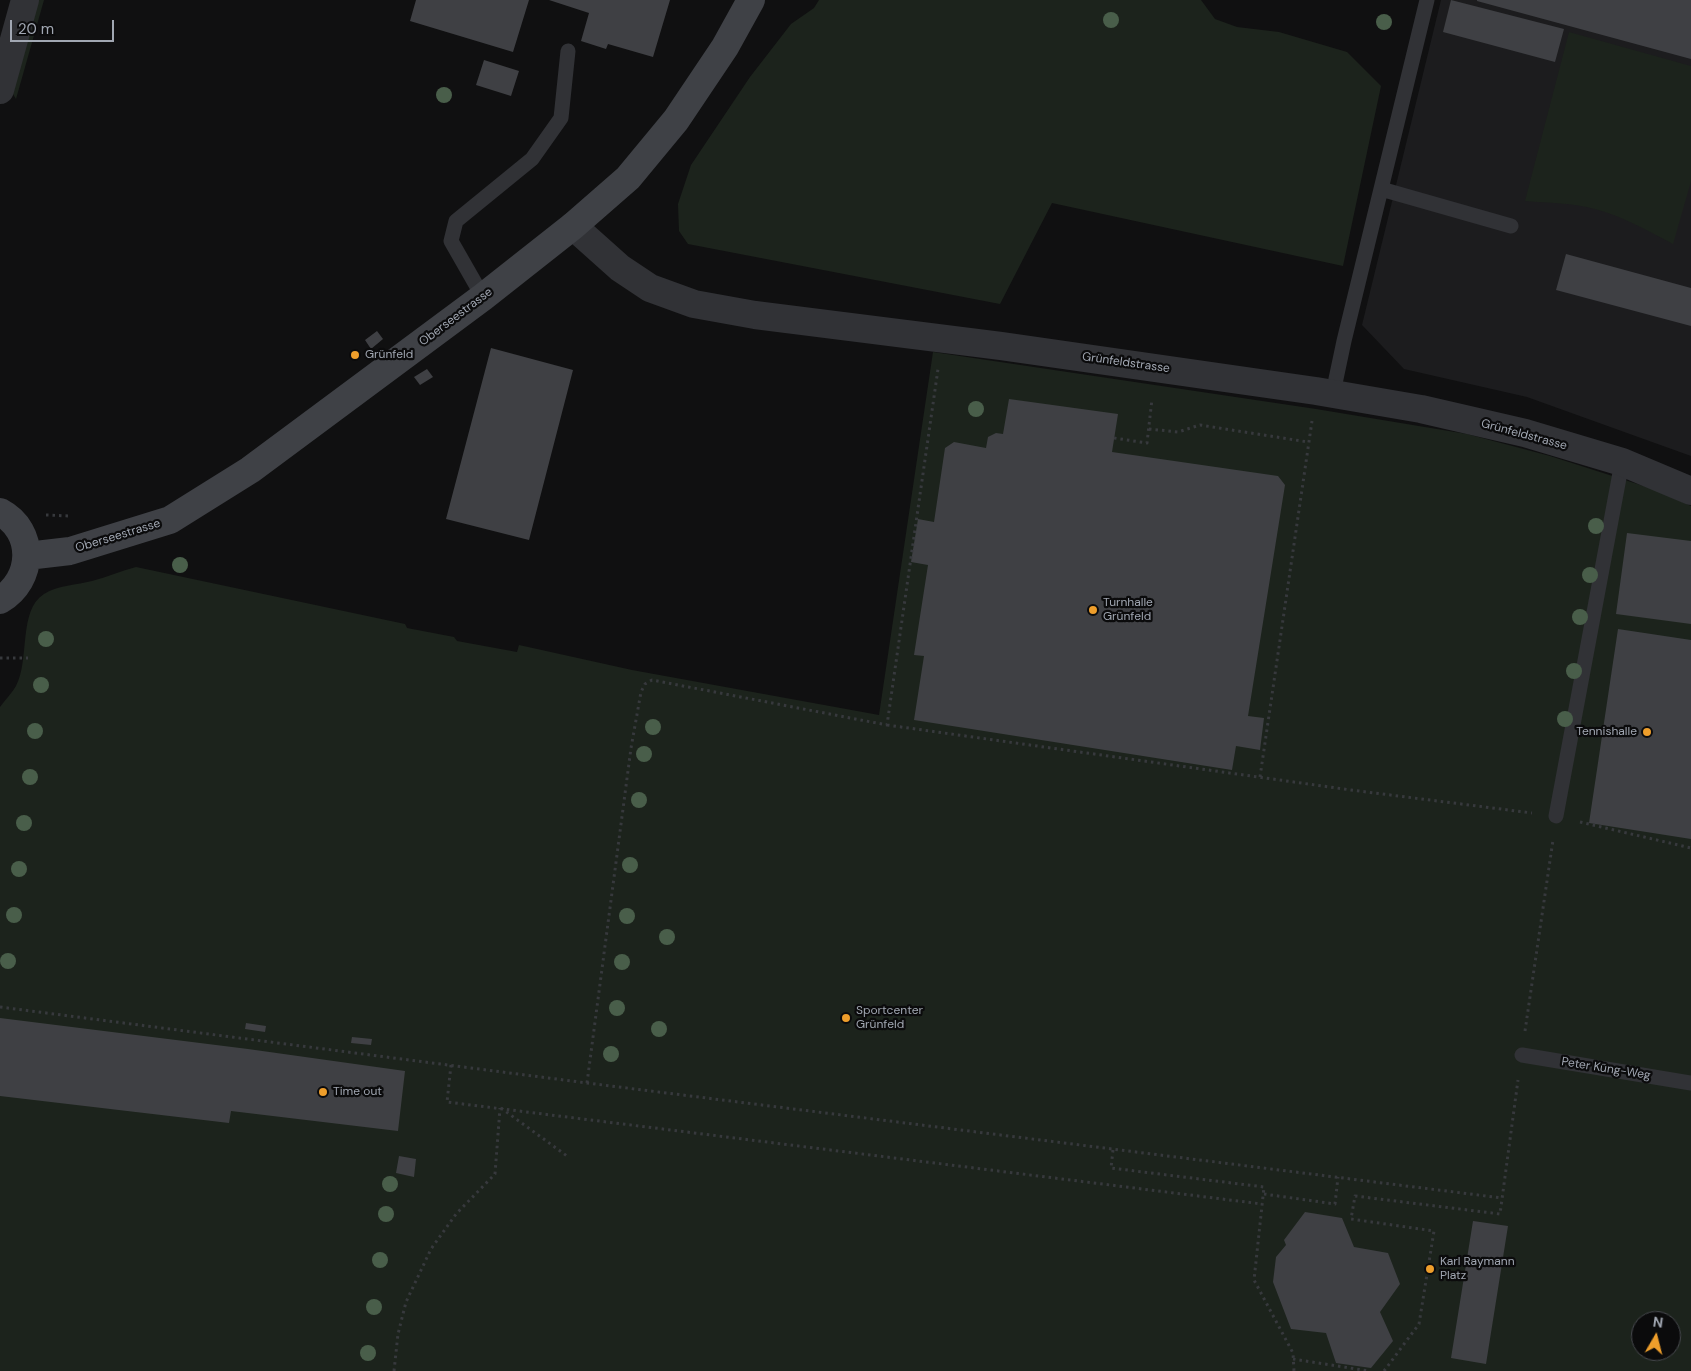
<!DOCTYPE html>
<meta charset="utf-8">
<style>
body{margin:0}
#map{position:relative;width:1691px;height:1371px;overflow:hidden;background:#101011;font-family:"DM Sans",sans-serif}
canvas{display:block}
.north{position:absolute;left:1631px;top:1311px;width:50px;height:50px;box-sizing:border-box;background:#0b0b0c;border:1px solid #47494e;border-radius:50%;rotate:8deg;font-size:14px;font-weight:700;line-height:20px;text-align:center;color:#a1a7b2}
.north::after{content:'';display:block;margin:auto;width:18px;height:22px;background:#ee9e2b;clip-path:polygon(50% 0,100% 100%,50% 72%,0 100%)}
.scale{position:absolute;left:10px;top:20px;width:104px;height:22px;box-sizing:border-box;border:2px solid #a1a7b2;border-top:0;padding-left:6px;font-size:15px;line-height:18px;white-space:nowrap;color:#a1a7b2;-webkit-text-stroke:4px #0b0b0c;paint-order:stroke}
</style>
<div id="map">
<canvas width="1691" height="1371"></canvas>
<div class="north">N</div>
<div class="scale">20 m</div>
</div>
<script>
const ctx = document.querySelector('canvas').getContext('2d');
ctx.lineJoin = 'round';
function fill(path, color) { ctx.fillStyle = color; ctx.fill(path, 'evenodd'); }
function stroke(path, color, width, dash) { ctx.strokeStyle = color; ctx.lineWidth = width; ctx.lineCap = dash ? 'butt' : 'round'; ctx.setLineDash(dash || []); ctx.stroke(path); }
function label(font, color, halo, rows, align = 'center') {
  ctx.font = font + ' "DM Sans",sans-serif'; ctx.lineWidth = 4.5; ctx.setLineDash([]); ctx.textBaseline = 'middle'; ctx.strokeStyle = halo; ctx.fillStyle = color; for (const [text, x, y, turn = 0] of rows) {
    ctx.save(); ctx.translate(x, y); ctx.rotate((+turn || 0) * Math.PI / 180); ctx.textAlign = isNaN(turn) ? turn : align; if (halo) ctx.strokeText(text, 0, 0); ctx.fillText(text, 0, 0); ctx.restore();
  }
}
fill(new Path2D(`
 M1441 0H1691V456L1527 397 1404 369 1362 325Z`), '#1c1c1e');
fill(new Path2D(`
 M35 0H44L16 99 10 89Z
 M819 0H1201L1215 19 1237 27 1279 32 1347 52 1381 86 1343 266 1052 203 1000 304 688 244 679 231 678 204 691 165 750 77 791 24 814 8Z
 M1569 32 1691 66V181L1673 244C1648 231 1622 216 1595 209 1573 203 1548 203 1525 201Z
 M933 352 1316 409 1467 434 1550 456 1653 489 1691 506V1371H0V707C5 700 12 693 16 686 30 660 18 610 44 594 58 585 77 585 92 581 107 577 121 571 136 567L405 624 407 628 454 637 457 641 517 652 519 645 632 670 879 715ZM1641 1321H1671V1351H1641Z`), '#1c231c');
fill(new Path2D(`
 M416 0H529L513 52 410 21Z
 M549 0H670L653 57 608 44 606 49 581 41 589 13Z
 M1451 0 1564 29 1555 62 1443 32Z
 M1477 0H1691V59L1477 1Z
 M484 60 519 71 511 96 476 85Z
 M1566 254 1691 288V326L1556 290Z
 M377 331 383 339 371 349 365 340Z
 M491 348 573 370 529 540 446 519Z
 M427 369 433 377 420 385 414 377Z
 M1009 399 1118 414 1112 452 1278 476 1285 485 1248 716 1264 718 1260 750 1236 746 1232 770 914 720 924 656 914 655 928 565 911 562 918 519 934 522 945 448 954 442 986 448 988 437 996 433 1003 434Z
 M1627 533 1691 541V624L1616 614Z
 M1618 629 1691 640V839L1589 823Z
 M0 1018 248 1049 405 1071 398 1131 231 1111 229 1123 0 1096Z
 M246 1023 266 1026 265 1032 245 1029Z
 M352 1037 372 1039 371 1045 351 1043Z
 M399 1156 416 1159 414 1177 396 1173Z
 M1305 1212 1342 1218 1354 1247 1388 1253 1400 1284 1380 1312 1393 1341 1371 1368 1336 1363 1326 1333 1291 1329 1273 1282 1276 1257 1286 1245 1284 1240Z
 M1473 1221 1508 1226 1486 1364 1451 1358Z`), '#3f4044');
stroke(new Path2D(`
 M1149 429 1178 432 1200 425 1308 442
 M1114 438 1147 443 1152 399
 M46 515 70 516
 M0 658H28
 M887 725 1351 790 1532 813
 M1260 777 1312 421
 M1580 822 1691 848
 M0 1007 587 1083 1502 1198
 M1525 1031 1553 840
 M451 1065 447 1102 1262 1204
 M587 1083 631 748 641 692 645 684 652 680 887 725 938 369
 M501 1108 567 1156
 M1113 1150 1111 1168 1264 1187 1254 1280 1293 1353 1294 1371
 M1264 1194 1335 1204 1338 1177
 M1293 1359 1369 1371
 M394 1371 398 1334 406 1302 431 1249 456 1214 495 1174 500 1108
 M1384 1371 1419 1324 1434 1231 1351 1219 1355 1196 1500 1214 1518 1080`), '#37393d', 3, [2.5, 4]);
stroke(new Path2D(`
 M1381 189 1511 226
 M483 297 451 241 456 221 532 159 561 118 568 51
 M1333 393 1344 341 1427 0
 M1556 816 1622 462
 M1522 1055 1691 1083`), '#313236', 15);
stroke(new Path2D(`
 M0 90 25 0
 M573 226 620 268 650 288 694 304 755 315 1001 346 1316 391 1421 409 1525 433 1622 462 1691 491`), '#313236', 28);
stroke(new Path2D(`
 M0 512C36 531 34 580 0 600
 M27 556 70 551 170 520 250 470 483 297 573 226 628 178 676 120 725 47 751 0`), '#3f4146', 28);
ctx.fillStyle = '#495e4a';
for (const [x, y] of [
 [1111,20],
 [1384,22],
 [444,95],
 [976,409],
 [1596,526],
 [180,565],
 [1590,575],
 [1580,617],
 [46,639],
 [1574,671],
 [41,685],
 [1565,719],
 [653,727],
 [35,731],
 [644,754],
 [30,777],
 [639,800],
 [24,823],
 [630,865],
 [19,869],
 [14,915],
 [627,916],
 [667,937],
 [8,961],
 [622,962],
 [617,1008],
 [659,1029],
 [611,1054],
 [390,1184],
 [386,1214],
 [380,1260],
 [374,1307],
 [368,1353]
]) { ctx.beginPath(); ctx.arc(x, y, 8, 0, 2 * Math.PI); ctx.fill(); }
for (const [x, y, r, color] of [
 [355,355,5,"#ee9e2b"],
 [1093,610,5,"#ee9e2b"],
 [1647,732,5,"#ee9e2b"],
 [846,1018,5,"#ee9e2b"],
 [323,1092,5,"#ee9e2b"],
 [1430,1269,5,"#ee9e2b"]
]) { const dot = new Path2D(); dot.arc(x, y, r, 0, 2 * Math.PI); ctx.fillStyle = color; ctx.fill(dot); stroke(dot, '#0b0b0c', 2); }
label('12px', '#a1a7b2', '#0b0b0c', [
 ["Oberseestrasse",456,317,-37],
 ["Grünfeldstrasse",1126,363,8],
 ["Grünfeldstrasse",1524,435,15],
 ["Oberseestrasse",118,536,-17],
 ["Peter Küng-Weg",1606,1069,9]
]);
label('12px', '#a1a7b2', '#0b0b0c', [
 ["Grünfeld",365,355],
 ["Turnhalle",1103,603],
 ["Grünfeld",1103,617],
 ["Tennishalle",1637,732,"right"],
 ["Sportcenter",856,1011],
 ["Grünfeld",856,1025],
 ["Time out",333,1092],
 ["Karl Raymann",1440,1262],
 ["Platz",1440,1276]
], 'left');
</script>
